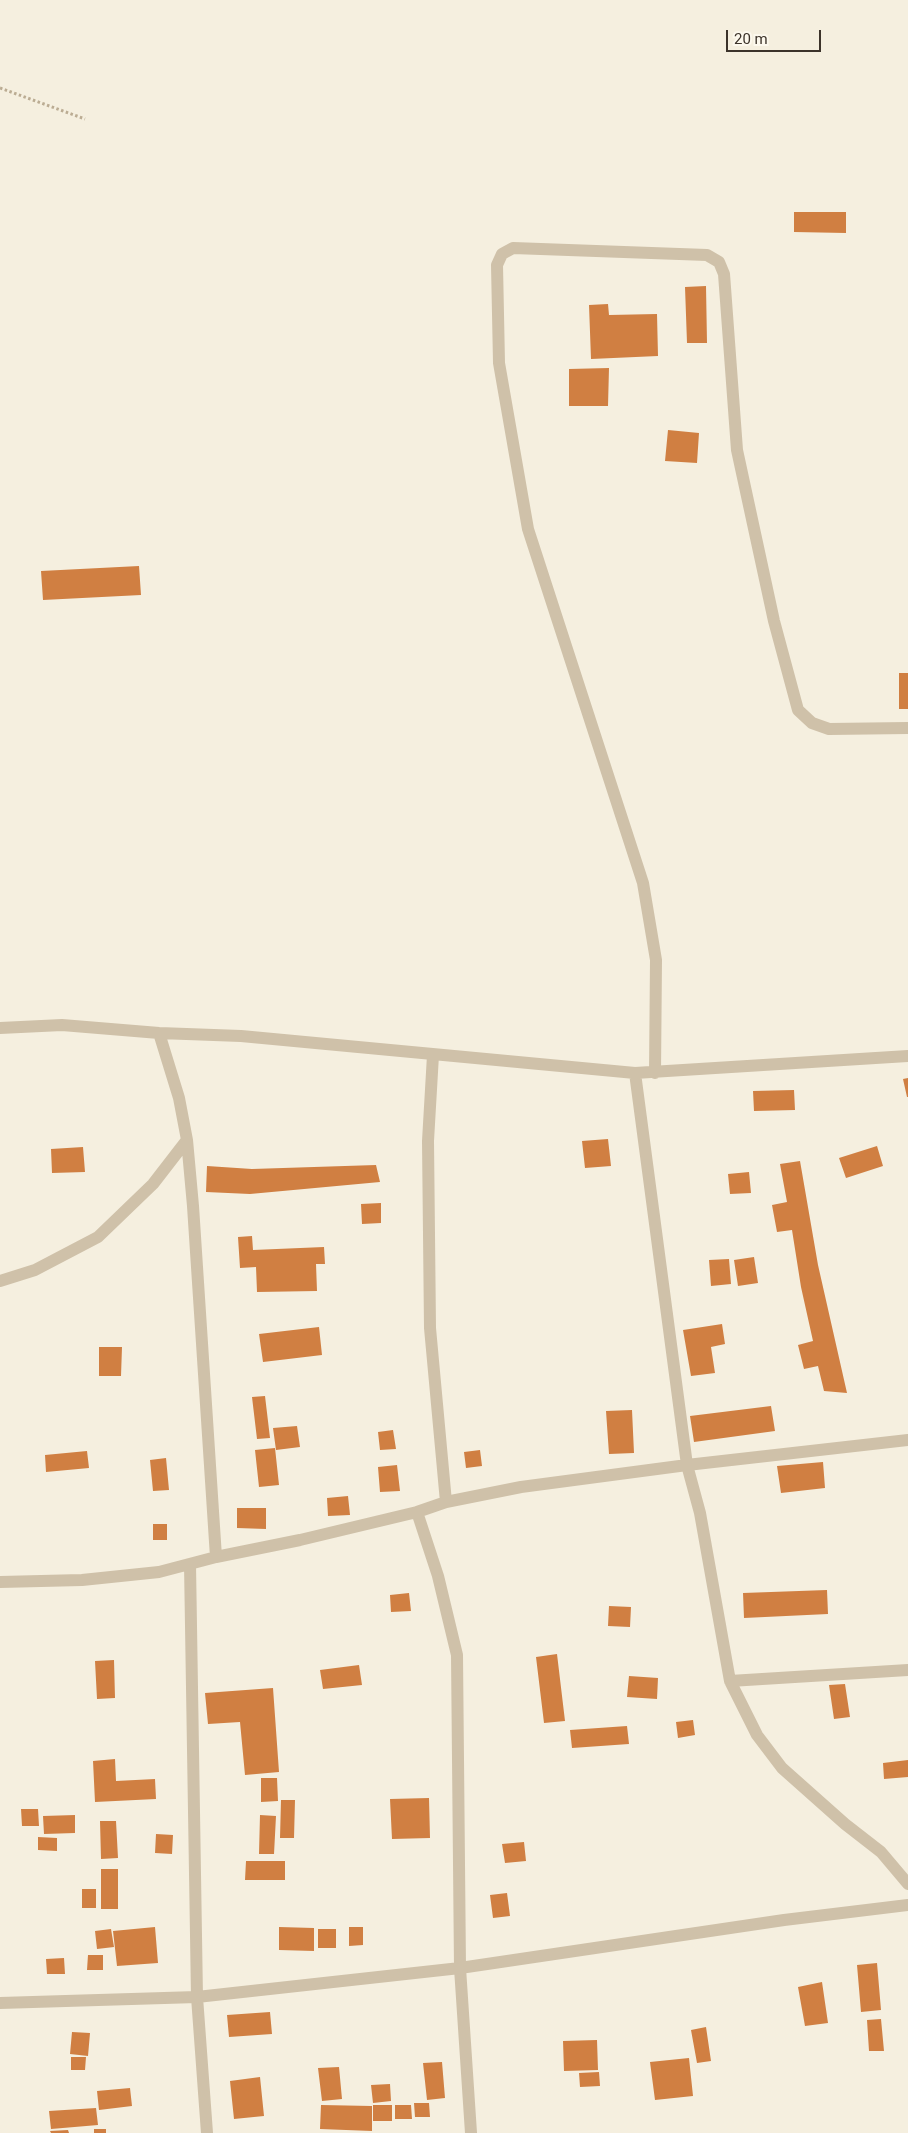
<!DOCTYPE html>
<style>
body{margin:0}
#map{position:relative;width:908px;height:2133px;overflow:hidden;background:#f5efdf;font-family:Roboto,sans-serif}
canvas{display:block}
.scale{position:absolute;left:726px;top:30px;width:95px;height:22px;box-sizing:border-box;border:2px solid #3c332a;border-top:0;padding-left:6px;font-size:15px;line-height:18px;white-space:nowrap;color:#3c332a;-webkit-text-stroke:4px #fcf8ed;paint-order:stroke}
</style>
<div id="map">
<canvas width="908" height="2133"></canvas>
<div class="scale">20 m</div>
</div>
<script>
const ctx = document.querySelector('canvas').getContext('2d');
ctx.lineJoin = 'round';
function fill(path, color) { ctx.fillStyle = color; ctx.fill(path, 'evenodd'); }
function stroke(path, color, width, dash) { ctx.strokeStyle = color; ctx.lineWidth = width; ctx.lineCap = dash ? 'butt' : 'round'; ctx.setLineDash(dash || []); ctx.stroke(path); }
fill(new Path2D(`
 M794 212H846V233L794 232Z
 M706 286 707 343H687L685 287Z
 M608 304 609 315 657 314 658 356 591 359 589 305Z
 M609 368 608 406H569V369Z
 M668 430 699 433 697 463 665 461Z
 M139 566 141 595 43 600 41 571Z
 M899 673H908V709H899Z
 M908 1078V1097H907L903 1079Z
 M794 1090 795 1110 754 1111 753 1091Z
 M608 1139 611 1166 585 1168 582 1141Z
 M877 1146 883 1166 846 1178 839 1158Z
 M83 1147 85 1172 52 1173 51 1149Z
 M800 1161 818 1265 847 1393 824 1391 818 1366 804 1369 798 1345 813 1341 801 1287 792 1230 777 1232 772 1205 787 1202 780 1164Z
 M376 1165 380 1182 250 1194 206 1192 207 1166 252 1169Z
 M749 1172 751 1193 730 1194 728 1174Z
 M381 1203V1223L362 1224 361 1204Z
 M252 1236 253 1250 324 1247 325 1264H316L317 1291 257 1292 256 1267 240 1268 238 1237Z
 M754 1257 758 1283 738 1286 734 1260Z
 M729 1259 731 1284 711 1286 709 1260Z
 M722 1324 725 1344 711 1347 715 1373 691 1376 683 1330Z
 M319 1327 322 1355 263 1362 259 1334Z
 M99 1347H122L121 1376H99Z
 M265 1396 270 1438 257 1439 252 1397Z
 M771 1406 775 1431 694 1442 690 1416Z
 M632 1410 634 1453 609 1454 606 1411Z
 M297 1426 300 1447 276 1450 273 1428Z
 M393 1430 396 1449 380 1450 378 1432Z
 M275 1448 279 1485 259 1487 255 1450Z
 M480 1450 482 1466 466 1468 464 1452Z
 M87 1451 89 1468 46 1472 45 1455Z
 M166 1458 169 1490 153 1491 150 1460Z
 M823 1462 825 1488 781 1493 777 1466Z
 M397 1465 400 1491 380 1492 378 1467Z
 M348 1496 350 1515 328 1516 327 1498Z
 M237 1508H266V1529L237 1528Z
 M153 1524H167V1540H153Z
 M827 1590 828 1614 744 1618 743 1593Z
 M409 1593 411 1611 391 1612 390 1595Z
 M609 1606 631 1607 630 1627 608 1626Z
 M557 1654 565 1721 544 1723 536 1657Z
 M114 1660 115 1698 97 1699 95 1661Z
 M359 1665 362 1685 323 1689 320 1670Z
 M629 1676 658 1678 657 1699 627 1697Z
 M845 1684 850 1717 834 1719 829 1685Z
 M273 1688 279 1772 245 1775 240 1722 208 1724 205 1693Z
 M693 1720 695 1735 678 1738 676 1722Z
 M627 1726 629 1744 572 1748 570 1730Z
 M115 1759 116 1781 155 1779 156 1799 95 1802 93 1761Z
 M908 1760V1777L884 1779 883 1763Z
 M261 1778H277L278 1801 261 1802Z
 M429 1798 430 1838 392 1839 390 1799Z
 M281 1800H295L294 1838H280Z
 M21 1809H38L39 1826H22Z
 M75 1815V1833L44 1834 43 1816Z
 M260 1815 276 1816 274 1854H259Z
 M100 1821H116L118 1858 101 1859Z
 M156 1834 173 1835 172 1854 155 1853Z
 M38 1837 57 1838V1851L38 1850Z
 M524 1842 526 1861 505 1863 502 1844Z
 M246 1861H285V1880H245Z
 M101 1869H118V1909H101Z
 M82 1889H96V1908H82Z
 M507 1893 510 1916 493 1918 490 1895Z
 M155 1927 158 1963 117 1966 113 1931Z
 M279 1927 314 1928V1951L279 1950Z
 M349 1927H363V1945L349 1946Z
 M111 1929 114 1947 97 1949 95 1931Z
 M318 1929H336V1948H318Z
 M88 1955H103V1970H87Z
 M64 1958 65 1974H47L46 1959Z
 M877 1963 881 2010 861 2012 857 1965Z
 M822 1982 828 2023 805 2026 798 1987Z
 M270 2012 272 2034 229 2037 227 2015Z
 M881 2019 884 2051H869L867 2020Z
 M706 2027 711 2061 697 2063 691 2030Z
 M72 2032 90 2033 88 2056 70 2054Z
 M597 2040 598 2070 564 2071 563 2041Z
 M71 2057H86L85 2070H71Z
 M689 2058 693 2096 655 2100 650 2062Z
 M442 2062 445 2098 427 2100 423 2063Z
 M339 2067 342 2099 322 2101 318 2068Z
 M599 2072 600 2086 580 2087 579 2073Z
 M260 2077 264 2116 234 2119 230 2081Z
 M390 2084 391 2101 373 2103 371 2085Z
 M130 2088 132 2106 99 2110 97 2091Z
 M414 2103H429L430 2117H415Z
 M321 2105 372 2106V2131L320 2129Z
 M373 2105H392V2121H373Z
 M395 2105H411L412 2119H395Z
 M96 2108 98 2125 51 2129 49 2111Z
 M94 2129H106V2133H94Z
 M68 2130 69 2133H51L50 2131Z`), '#d07f42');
stroke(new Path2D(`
 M0 88 85 119`), '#bbac93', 3, [2.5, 2.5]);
stroke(new Path2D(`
 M0 1028 62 1025 159 1033 241 1036 635 1073 908 1056
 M159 1033 179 1098 187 1140 193 1206 216 1557
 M433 1055 428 1141 430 1328 446 1502
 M635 1073 687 1465 700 1513 730 1681 757 1735 782 1768 845 1824 881 1852 908 1884
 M655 1073 656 960 643 883 528 529 499 363 497 265 502 254 513 248 707 255 719 262 724 274 737 450 774 621 798 710 812 723 829 729 908 728
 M0 1281 35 1270 98 1237 153 1184 187 1140
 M417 1512 438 1576 457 1655 460 1968 471 2133
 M190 1564 197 1997 207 2133
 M0 1582 82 1580 159 1572 216 1557 300 1540 417 1512 446 1502 521 1487 687 1465 908 1440
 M730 1681 908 1670
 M0 2003 197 1997 460 1968 784 1920 908 1905`), '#cfc1a9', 12);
</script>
